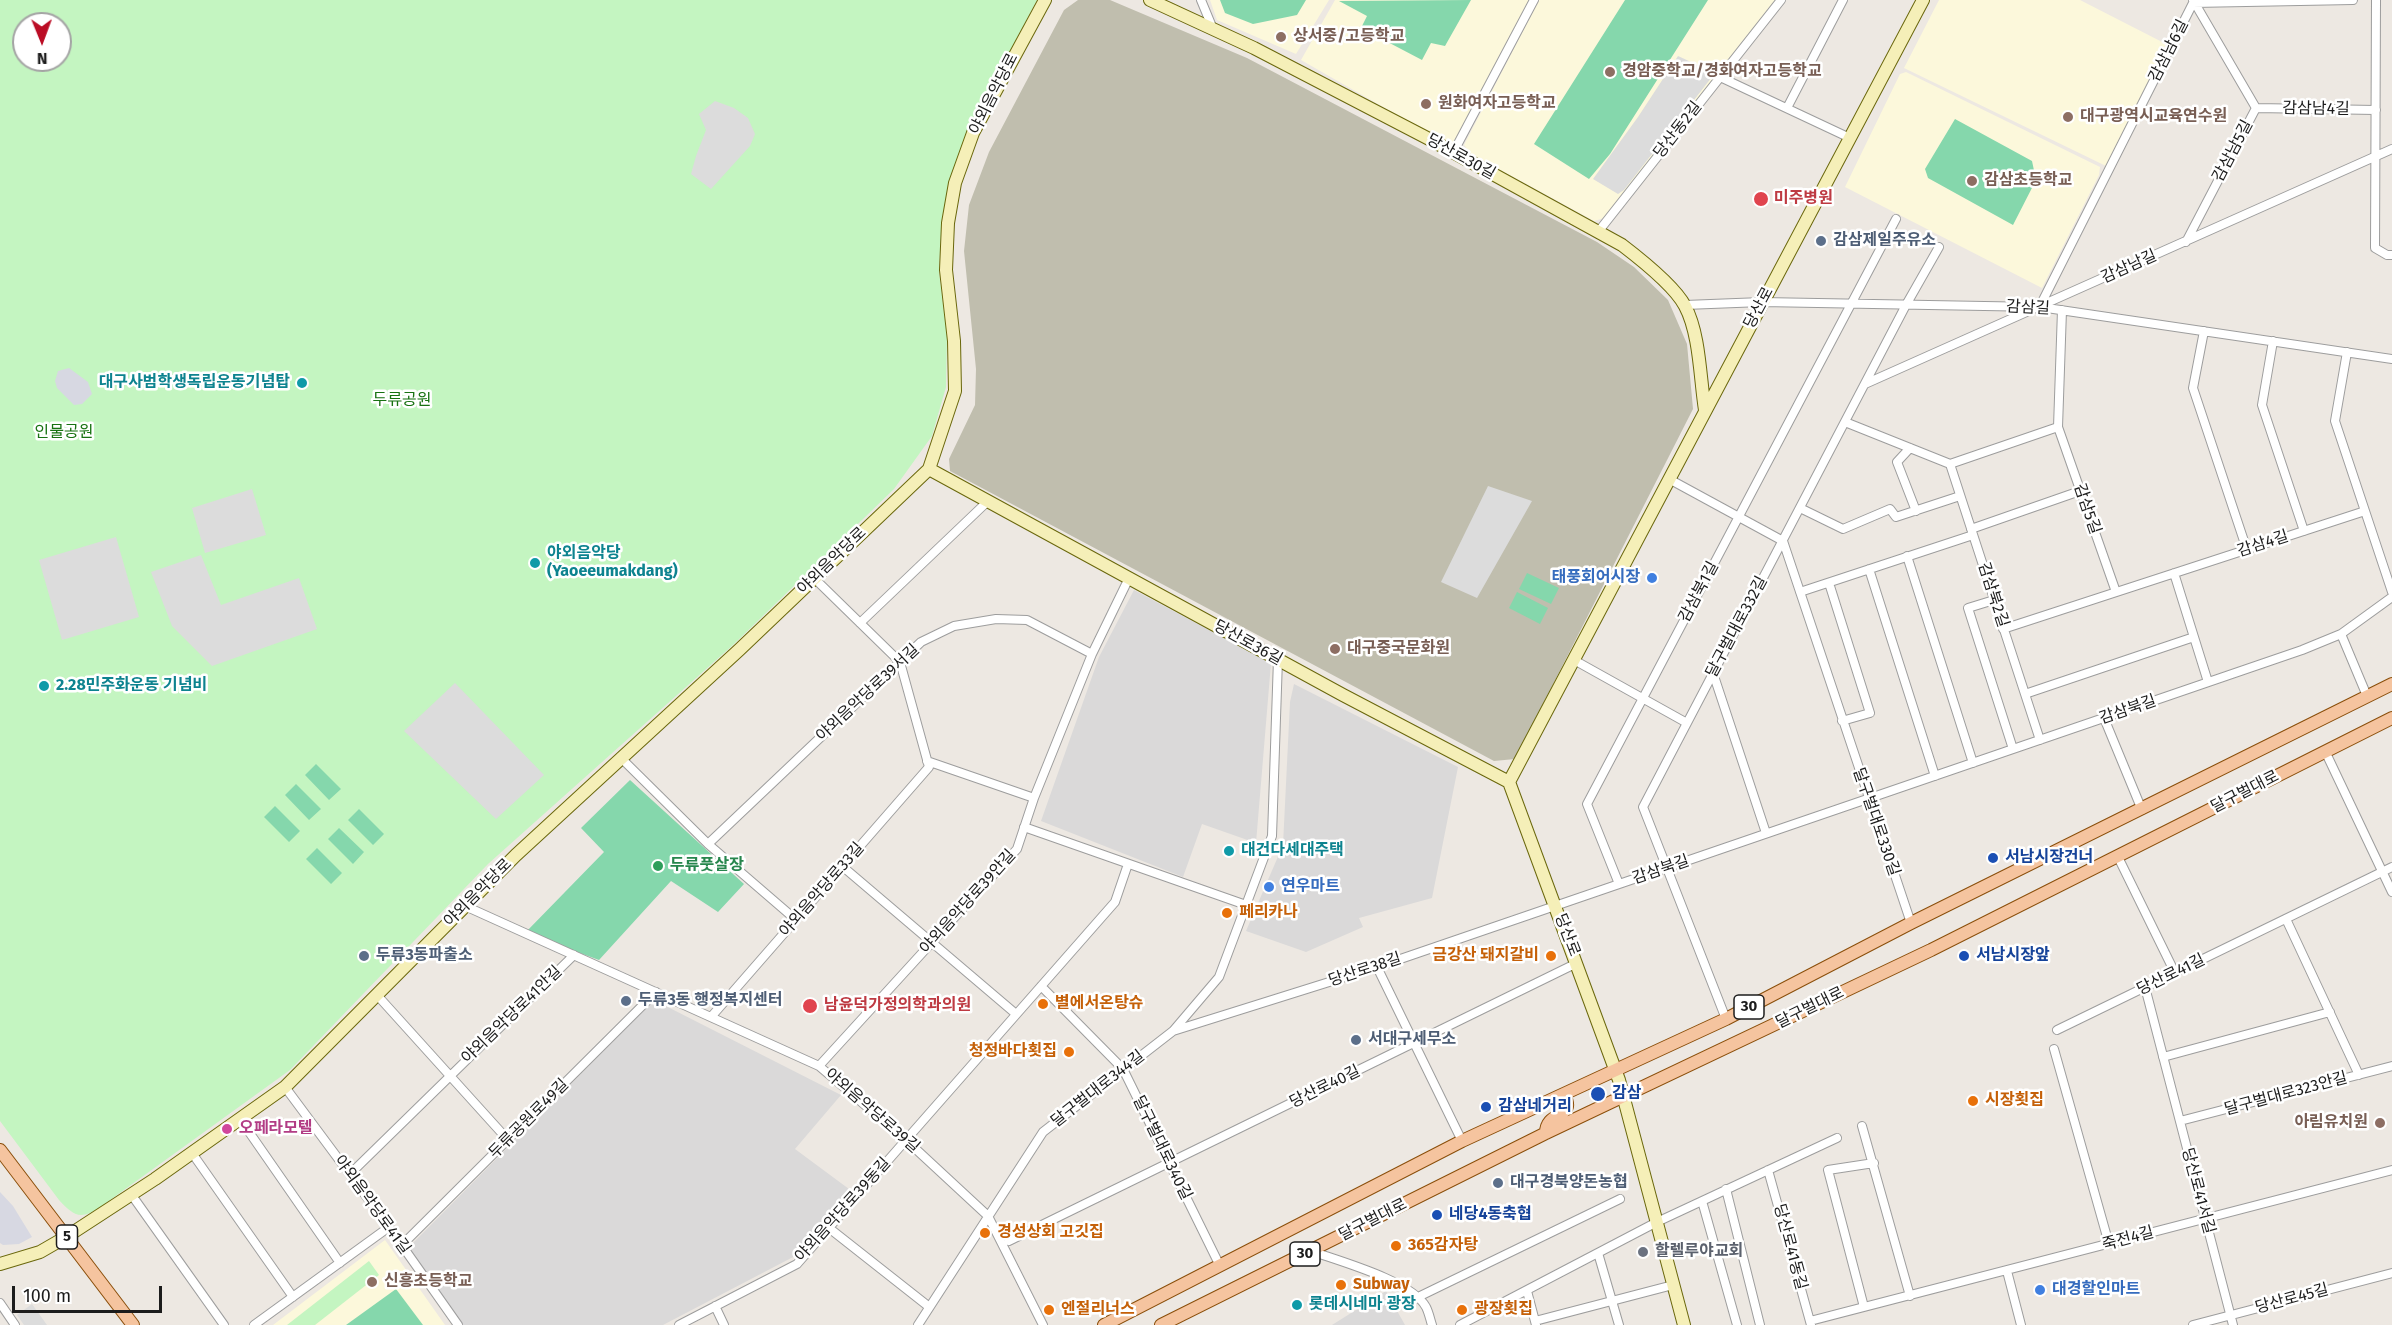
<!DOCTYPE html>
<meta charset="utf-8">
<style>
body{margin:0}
#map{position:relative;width:2392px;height:1325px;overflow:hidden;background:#ede8e2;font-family:"Fira Sans",sans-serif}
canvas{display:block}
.north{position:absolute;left:12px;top:12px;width:60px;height:60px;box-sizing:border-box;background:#fff;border:2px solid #a4a4a4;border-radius:50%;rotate:179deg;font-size:16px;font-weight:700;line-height:24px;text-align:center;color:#1c1c1c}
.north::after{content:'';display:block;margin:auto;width:21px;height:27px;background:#bb0d25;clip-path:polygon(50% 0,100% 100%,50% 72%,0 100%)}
.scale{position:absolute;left:12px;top:1286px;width:150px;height:27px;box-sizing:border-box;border:3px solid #1c1c1c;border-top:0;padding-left:8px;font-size:18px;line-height:21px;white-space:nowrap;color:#1c1c1c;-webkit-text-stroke:4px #fff;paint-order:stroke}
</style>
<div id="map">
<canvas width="2392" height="1325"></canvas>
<div class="north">N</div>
<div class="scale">100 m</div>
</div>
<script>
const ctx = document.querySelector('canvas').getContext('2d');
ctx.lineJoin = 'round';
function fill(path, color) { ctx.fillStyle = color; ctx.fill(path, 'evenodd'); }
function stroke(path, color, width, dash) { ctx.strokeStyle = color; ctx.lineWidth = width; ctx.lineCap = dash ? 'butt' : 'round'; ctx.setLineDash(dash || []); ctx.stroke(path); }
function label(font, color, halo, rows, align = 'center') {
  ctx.font = font + ' "Fira Sans","Noto Sans KR",sans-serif'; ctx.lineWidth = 5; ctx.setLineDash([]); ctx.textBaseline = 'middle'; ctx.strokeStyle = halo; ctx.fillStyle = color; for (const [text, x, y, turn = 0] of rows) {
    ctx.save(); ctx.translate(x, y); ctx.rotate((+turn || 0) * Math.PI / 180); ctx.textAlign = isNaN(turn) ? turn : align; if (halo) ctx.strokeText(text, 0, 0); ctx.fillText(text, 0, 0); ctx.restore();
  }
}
fill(new Path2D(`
 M1134 590 1271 663 1256 843 1202 824 1183 877 1041 821 1099 657Z
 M1294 684 1458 767 1432 898 1359 918 1363 927 1306 952 1246 931 1283 845 1290 702Z
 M654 1000 841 1095 795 1149 849 1189 795 1256 663 1325H462L406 1250Z
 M1386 1291 1405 1325H1332Z`), '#dad9d9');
fill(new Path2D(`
 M1210 0H1329L1296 54 1217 20Z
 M1335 0H1529L1453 147 1301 60Z
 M1539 0H1776L1604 218 1594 221 1471 154 1464 145Z
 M1939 0H2080L2168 45 2106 166 1904 68Z
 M1906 72 2100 167 2099 175 2042 288 1845 187 1900 74Z
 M385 1240 445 1325H273Z`), '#fcf8db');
fill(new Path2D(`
 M1078 0H1110L1247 58 1597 242 1634 267 1668 300 1687 344 1693 409 1515 759 1494 761 950 471 949 459 975 405 976 369 964 251 969 205 989 152 1064 10Z`), '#c0beae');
fill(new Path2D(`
 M0 0H1037L969 129 950 180 942 218 939 271 947 336 946 387 932 436 894 489 733 645 488 864 290 1070 99 1208C80 1220 74 1216 59 1200L0 1121ZM24 24H60V60H24Z
 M369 1261 379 1275 315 1325H287Z`), '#c4f5c1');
fill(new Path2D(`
 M1220 0H1306L1297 15 1253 24 1225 13Z
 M1471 0 1445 46 1431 43 1422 60 1361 28 1367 16 1339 1Z
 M1625 0H1708L1610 154 1589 179 1534 144Z
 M1955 119 2032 161 2036 180 2013 225 1928 178 1925 169Z
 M1527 573 1559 588 1551 604 1519 589Z
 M1517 592 1548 608 1540 624 1509 608Z
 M316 764 341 789 329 800 305 775Z
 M630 780 744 884 718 912 671 881 599 960 525 933 604 852 581 828Z
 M296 784 321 809 309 820 285 795Z
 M275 806 300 831 289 842 264 817Z
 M359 809 384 834 373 845 348 820Z
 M339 828 364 852 353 864 328 839Z
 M317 848 342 873 331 884 306 859Z
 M396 1289 423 1325H346Z`), '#85d7ac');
fill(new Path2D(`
 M1678 56 1715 73 1624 190 1618 194 1593 179 1638 117Z
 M715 101 734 108 748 118 755 134 750 146 711 189 691 174 696 156 706 130 699 114Z
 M1488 486 1532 501 1477 598 1441 582Z
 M252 489 266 535 205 553 192 508Z
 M116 537 139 617 62 640 39 560Z
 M201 555 221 605 299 578 317 629 212 666 172 626 151 572Z
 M455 683 544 775 496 819 404 731Z
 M32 1304 47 1325H24L17 1315Z`), '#dcdcdc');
fill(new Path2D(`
 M69 368 88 382 92 394 82 404 74 405 57 388 55 381 58 371Z
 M0 1192 13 1206 32 1237 19 1244 3 1245 0 1243Z`), '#d7d8e2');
const street = new Path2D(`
 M1201 0 1213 29
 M2376 0 2375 248 2387 255H2392
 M1720 77 1850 138
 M1787 108 1843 0
 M2256 108 2376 110
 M1453 153 1534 0
 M1598 232 1781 0
 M2186 242 2256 108 2193 0
 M1685 305 1762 302 2040 307 2392 359
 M2040 306 2193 3 2353 0
 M2062 310 2058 427 2116 592
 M2204 331 2193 388 2247 550
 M2273 341 2262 405 2304 531
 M2347 352 2335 421 2392 592
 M1865 384 2392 149
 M1845 422 1950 464 2040 740
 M1910 448 1897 462 1916 511
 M1950 464 2058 427
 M1669 479 1783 541 1911 923
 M1800 508 1843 529 1890 509 1896 517 1960 496
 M1971 529 2080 491
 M1907 556 1973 763
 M1869 569 1935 776
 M2174 573 2208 682
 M1829 583 1870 713 1842 721
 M1800 592 1973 535
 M1994 600 1968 608 2013 749
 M860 623 988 501
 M2003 629 2365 511
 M2341 634 2367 696
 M1574 660 1687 723
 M1713 673 1766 833
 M2025 694 2194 637
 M2104 718 2142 810
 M2325 751 2392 892
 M621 758 708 844 795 919
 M927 761 1034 798
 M1024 827 1246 905
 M708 844 921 642 954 626 996 619 1027 620 1092 654
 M2118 857 2175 973
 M842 866 1016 1014
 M1619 884 1587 804 1896 219
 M465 906 819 1066 906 1140 988 1216 1043 1325
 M2286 919 2359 1075
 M1377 967 1462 1141
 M1041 986 1123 1069 1220 1266
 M2145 987 2233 1325
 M377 995 508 1140
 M711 1017 929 767 900 662 814 578
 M1726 1019 1643 807 1906 305 1939 247
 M2057 1030 2392 867
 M1173 1031 1377 967 2302 650 2341 634 2392 597
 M2054 1049 2109 1244
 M2163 1057 2330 1012
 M819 1066 1017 849 1034 798 1092 654 1129 578
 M285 1087 389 1227 458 1325
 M240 1119 340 1263
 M2180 1121 2392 1066
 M1862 1126 1910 1296
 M192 1153 293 1297
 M1768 1170 1811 1325
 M350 1174 574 955
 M1726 1189 1760 1325
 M131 1194 224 1325
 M1702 1201 1737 1325
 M829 1228 928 1306
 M1009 1241 1577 963
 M402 1245 656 992
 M1311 1251C1339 1261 1412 1281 1426 1307 1429 1313 1430 1319 1432 1325
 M1598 1253 1619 1325
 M2007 1271 2021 1325
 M1527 1291 1536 1325
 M1416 1298 1620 1199
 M0 1303 15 1325
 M715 1306 724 1325
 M1864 1307 1828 1170 1874 1163
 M1535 1321 1673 1285
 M1810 1321 2392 1170
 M254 1325 389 1227
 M679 1325 797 1264 1115 902 1128 864
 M918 1325 1043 1132 1173 1031 1219 977 1272 836 1278 659
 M1460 1325 1657 1222 1837 1138
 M2193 1325 2392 1273`);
const secondary = new Path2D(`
 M1150 0 1254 48 1431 140 1622 245C1639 258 1675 287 1685 306 1700 334 1700 379 1705 410
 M929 469 1343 695 1509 782
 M0 1264 40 1252 66 1237 155 1179 285 1087 516 855 739 650 929 469 955 391 954 341 946 270 948 223 955 183 973 133 1045 0
 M1684 1325 1619 1080 1509 782 1923 0`);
const primary = new Path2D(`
 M1546 1133C1546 1110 1577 1119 1564 1095
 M0 1150 133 1325
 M1104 1325 1462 1141 1726 1019 1911 923 2392 684
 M1161 1325 1546 1133 1931 950 2392 718`);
stroke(street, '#9d9d9d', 10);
stroke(secondary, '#6a670c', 14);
stroke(primary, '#8a4e0a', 14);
stroke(street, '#fff', 8);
stroke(secondary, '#f5efb8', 12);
stroke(primary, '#f5c49f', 12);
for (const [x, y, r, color] of [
 [1281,37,6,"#8d6e63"],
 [1610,72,6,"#8d6e63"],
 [1426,104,6,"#8d6e63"],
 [2068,117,6,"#8d6e63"],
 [1972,181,6,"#8d6e63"],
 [1761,199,8,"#e0444e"],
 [1821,241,6,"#5c6f8a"],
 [302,383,6,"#0f9aa8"],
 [535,563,6,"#0f9aa8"],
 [1652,578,6,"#3f7fe0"],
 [1335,649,6,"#8d6e63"],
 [44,686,6,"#0f9aa8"],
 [1229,851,6,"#0f9aa8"],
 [1993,858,6,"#1a4fb4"],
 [658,866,6,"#2e9e5b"],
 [1269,887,6,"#3f7fe0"],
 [1227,913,6,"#e8710a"],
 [364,956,6,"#5c6f8a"],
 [1551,956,6,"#e8710a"],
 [1964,956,6,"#1a4fb4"],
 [626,1001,6,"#5c6f8a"],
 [1043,1004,6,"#e8710a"],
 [810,1006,8,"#e0444e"],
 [1356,1040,6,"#5c6f8a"],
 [1069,1052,6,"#e8710a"],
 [1598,1094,8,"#1a4fb4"],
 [1973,1101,6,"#e8710a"],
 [1486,1107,6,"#1a4fb4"],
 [2380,1123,6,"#8d6e63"],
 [227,1129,6,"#d1479c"],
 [1498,1183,6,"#5c6f8a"],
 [1437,1215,6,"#1a4fb4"],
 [985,1233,6,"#e8710a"],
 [1396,1246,6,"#e8710a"],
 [1643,1252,6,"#6b7280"],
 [372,1282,6,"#8d6e63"],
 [1341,1285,6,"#e8710a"],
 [2040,1290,6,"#3f7fe0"],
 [1297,1305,6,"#0f9aa8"],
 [1049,1310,6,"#e8710a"],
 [1462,1310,6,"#e8710a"]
]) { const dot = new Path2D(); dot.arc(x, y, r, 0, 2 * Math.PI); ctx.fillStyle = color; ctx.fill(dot); stroke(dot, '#fff', 2); }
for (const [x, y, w] of [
 [1749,1007,30],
 [67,1237,21],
 [1305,1254,30]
]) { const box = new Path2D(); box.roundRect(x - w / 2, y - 12, w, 24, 4.5); ctx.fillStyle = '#fff'; ctx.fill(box); stroke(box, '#1c1c1c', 1.5); }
label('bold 15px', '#1c1c1c', null, [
 ["30",1749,1007],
 ["5",67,1237],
 ["30",1305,1254]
]);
label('bold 16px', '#785e54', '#fff', [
 ["상서중/고등학교",1293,37],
 ["경암중학교/경화여자고등학교",1622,72],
 ["원화여자고등학교",1438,104],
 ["대구광역시교육연수원",2080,117],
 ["감삼초등학교",1984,181],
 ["대구중국문화원",1347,649],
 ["아림유치원",2368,1123,"right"],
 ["신흥초등학교",384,1282]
], 'left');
label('16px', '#1c1c1c', '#fff', [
 ["감삼남6길",2169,51,-63],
 ["야외음악당로",994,94,-63],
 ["감삼남4길",2316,109,1],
 ["당산동2길",1678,130,-52],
 ["감삼남5길",2233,151,-62],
 ["당산로30길",1461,157,29],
 ["감삼남길",2129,267,-24],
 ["당산로",1759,308,-62],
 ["감삼길",2028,308,3],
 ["감삼5길",2087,509,71],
 ["감삼4길",2263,544,-18],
 ["야외음악당로",832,561,-44],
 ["감삼북1길",1699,592,-62],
 ["감삼북2길",1993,595,72],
 ["달구벌대로332길",1737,627,-62],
 ["당산로36길",1248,643,29],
 ["야외음악당로39서길",868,693,-43],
 ["감삼북길",2128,710,-19],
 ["달구벌대로",2245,792,-27],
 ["달구벌대로330길",1876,822,71],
 ["감삼북길",1661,870,-19],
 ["야외음악당로33길",822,890,-49],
 ["야외음악당로",478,893,-45],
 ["야외음악당로39안길",968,902,-48],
 ["당산로",1567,935,69],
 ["당산로38길",1365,970,-18],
 ["당산로41길",2171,975,-26],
 ["달구벌대로",1810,1008,-26],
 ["야외음악당로41안길",512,1015,-44],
 ["당산로40길",1325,1087,-26],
 ["달구벌대로344길",1098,1089,-38],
 ["달구벌대로323안길",2286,1094,-15],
 ["야외음악당로39길",872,1111,41],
 ["두류공원로49길",529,1119,-45],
 ["달구벌대로340길",1162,1148,64],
 ["당산로41서길",2198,1191,75],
 ["야외음악당로41길",372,1205,54],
 ["야외음악당로39동길",843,1210,-48],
 ["달구벌대로",1373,1220,-27],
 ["죽전4길",2128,1239,-15],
 ["당산로41동길",1790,1247,75],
 ["당산로45길",2292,1299,-15]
]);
label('bold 16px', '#be3a42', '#fff', [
 ["미주병원",1774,199],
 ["남윤덕가정의학과의원",824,1006]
], 'left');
label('bold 16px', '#4e5e75', '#fff', [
 ["감삼제일주유소",1833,241],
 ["두류3동파출소",376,956],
 ["두류3동 행정복지센터",638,1001],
 ["서대구세무소",1368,1040],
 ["대구경북양돈농협",1510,1183]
], 'left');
label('bold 16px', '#0d838f', '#fff', [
 ["대구사범학생독립운동기념탑",290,383,"right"],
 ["야외음악당",547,554],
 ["(Yaoeeumakdang)",547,572],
 ["2.28민주화운동 기념비",56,686],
 ["대건다세대주택",1241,851],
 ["롯데시네마 광장",1309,1305]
], 'left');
label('16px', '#187212', '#fff', [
 ["두류공원",402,401],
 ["인물공원",64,433]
]);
label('bold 16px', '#366cbe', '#fff', [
 ["태풍회어시장",1640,578,"right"],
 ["연우마트",1281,887],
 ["대경할인마트",2052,1290]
], 'left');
label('bold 16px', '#164399', '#fff', [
 ["서남시장건너",2005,858],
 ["서남시장앞",1976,956],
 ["감삼",1612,1094],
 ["감삼네거리",1498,1107],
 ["네당4동축협",1449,1215]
], 'left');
label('bold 16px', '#27864d', '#fff', [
 ["두류풋살장",670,866]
], 'left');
label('bold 16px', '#c56008', '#fff', [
 ["페리카나",1239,913],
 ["금강산 돼지갈비",1539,956,"right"],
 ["별에서온탕슈",1055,1004],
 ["청정바다횟집",1057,1052,"right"],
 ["시장횟집",1985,1101],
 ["경성상회 고깃집",997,1233],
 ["365감자탕",1408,1246],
 ["Subway",1353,1285],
 ["엔절리너스",1061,1310],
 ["광장횟집",1474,1310]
], 'left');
label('bold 16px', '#b23c85', '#fff', [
 ["오페라모텔",239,1129]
], 'left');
label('bold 16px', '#5b616d', '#fff', [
 ["할렐루야교회",1655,1252]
], 'left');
</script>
